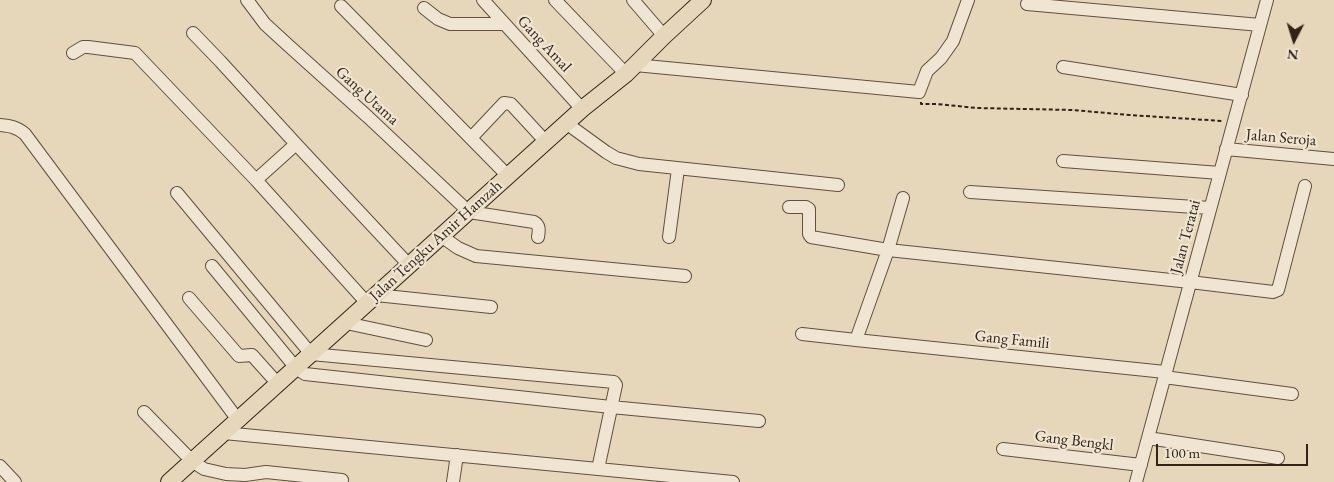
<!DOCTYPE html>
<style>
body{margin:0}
#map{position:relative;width:1334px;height:482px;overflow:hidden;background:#e6d7ba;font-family:"EB Garamond",serif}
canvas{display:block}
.north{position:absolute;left:1269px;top:15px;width:50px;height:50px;-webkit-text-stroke:4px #efe5d2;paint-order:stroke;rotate:185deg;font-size:14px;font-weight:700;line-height:20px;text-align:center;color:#312416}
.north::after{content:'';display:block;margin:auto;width:18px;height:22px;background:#312416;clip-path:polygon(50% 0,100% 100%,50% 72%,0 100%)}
.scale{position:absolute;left:1156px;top:444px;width:152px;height:22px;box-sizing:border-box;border:2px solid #312416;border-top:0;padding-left:6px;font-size:15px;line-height:18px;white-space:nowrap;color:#312416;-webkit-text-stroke:4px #efe5d2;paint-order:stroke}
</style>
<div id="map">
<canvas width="1334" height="482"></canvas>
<div class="north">N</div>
<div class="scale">100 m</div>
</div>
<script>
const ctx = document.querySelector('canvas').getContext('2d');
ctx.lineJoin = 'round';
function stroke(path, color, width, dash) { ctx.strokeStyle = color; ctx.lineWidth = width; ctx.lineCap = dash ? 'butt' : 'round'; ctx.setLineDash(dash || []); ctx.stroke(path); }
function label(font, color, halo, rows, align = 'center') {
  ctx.font = font + ' "EB Garamond",serif'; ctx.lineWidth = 4.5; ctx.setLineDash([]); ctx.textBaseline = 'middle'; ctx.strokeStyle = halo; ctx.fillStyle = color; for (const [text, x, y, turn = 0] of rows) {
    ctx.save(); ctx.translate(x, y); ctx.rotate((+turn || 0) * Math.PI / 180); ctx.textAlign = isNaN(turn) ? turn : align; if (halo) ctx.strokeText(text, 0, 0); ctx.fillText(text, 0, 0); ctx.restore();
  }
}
const minor = new Path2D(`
 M247 0 265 24 289 46 368 117 469 212 534 222C540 225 539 231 538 237
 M483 0 582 109
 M555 0 626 74
 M633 0 664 36
 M1027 4 1260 25
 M341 6 508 176
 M424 8 438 19 450 24H504
 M193 33 220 61 296 144 409 265
 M73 53 83 47H88L135 53 256 180 367 303
 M635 65 919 92 927 71 941 58 953 41 968 0
 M1063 67 1242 95
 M566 123 606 152 616 158 639 164 838 185
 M0 125C10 126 17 127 25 134L238 420
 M471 138 504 103 511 104 546 142
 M1226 149 1334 159
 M1063 161 1220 173
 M256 180 296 144
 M970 192 1210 208
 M177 193 311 354 614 382 616 385 598 469
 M789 207H806L809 209V234L811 237 888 250 1190 282 1273 292 1278 290 1305 186
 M441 236 458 248 476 256 685 276
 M669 237 678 169
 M212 266 296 368 305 374 611 407 759 421
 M376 295 491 307
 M189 298 239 356 252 355 278 384
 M346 323 426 340
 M802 334 856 340 1165 372
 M856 340 888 250 903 198
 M1164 377 1292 394
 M144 412 192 461 204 469 226 474 245 475 266 472 342 480
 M224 433 733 482
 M1148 438 1278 458
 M1003 449 1141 465
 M0 466 15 482
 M453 482 457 455
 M1136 482 1267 0`);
const major = new Path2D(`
 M169 482 582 109 626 74 664 36 703 0`);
stroke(minor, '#5e513f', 14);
stroke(major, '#312416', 18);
stroke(new Path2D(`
 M921 102V104H937L977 108 1073 110 1129 115 1222 121`), '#312416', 2, [4, 2.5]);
stroke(minor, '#efe5d2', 12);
stroke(major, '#e6d7ba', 16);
label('16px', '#312416', '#efe5d2', [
 ["Gang Amal",544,44,47],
 ["Gang Utama",367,96,42],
 ["Jalan Seroja",1281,138,5],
 ["Jalan Teratai",1186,237,-75],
 ["Jalan Tengku Amir Hamzah",436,241,-42],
 ["Gang Famili",1012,340,6],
 ["Gang Bengkl",1074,441,7]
]);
</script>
